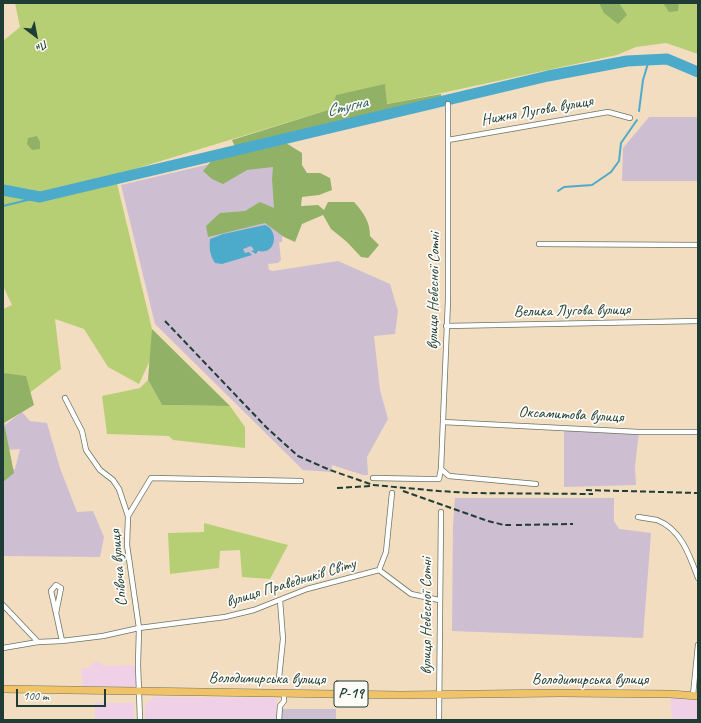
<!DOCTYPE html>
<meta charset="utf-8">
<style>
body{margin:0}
#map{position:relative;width:701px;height:723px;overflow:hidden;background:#f3ddc0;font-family:Caveat,sans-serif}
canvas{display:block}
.frame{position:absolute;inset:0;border:4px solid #1f3d34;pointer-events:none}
.north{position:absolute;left:16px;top:16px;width:40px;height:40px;-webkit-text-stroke:3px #fdfcf7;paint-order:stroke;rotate:148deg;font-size:11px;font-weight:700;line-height:16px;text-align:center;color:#1f3d34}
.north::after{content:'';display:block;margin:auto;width:14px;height:18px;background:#1f3d34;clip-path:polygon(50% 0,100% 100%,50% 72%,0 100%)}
.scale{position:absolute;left:16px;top:689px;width:90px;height:18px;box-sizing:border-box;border:2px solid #1f3d34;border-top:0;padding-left:5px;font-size:12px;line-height:14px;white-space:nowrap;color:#1f3d34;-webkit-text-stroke:3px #fdfcf7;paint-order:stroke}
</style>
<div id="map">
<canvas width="701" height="723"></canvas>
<div class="frame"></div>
<div class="north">Пн</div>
<div class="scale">100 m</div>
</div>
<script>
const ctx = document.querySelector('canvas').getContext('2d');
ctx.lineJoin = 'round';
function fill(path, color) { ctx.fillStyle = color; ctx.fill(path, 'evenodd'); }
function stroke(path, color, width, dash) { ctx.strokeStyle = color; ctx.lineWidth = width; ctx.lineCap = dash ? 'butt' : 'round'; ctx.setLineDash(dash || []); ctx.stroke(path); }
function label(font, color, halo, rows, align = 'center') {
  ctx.font = font + ' Caveat,sans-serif'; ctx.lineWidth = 3.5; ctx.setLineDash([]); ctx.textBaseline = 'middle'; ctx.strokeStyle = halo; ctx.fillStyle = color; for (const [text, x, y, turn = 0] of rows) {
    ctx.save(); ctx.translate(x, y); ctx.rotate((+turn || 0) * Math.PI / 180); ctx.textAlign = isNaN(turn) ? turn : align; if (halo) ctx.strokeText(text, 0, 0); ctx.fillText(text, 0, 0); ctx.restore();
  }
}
fill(new Path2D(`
 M100 662 103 666 138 665 139 691 83 689 81 669 91 667 92 663Z
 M670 694 698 696V720H672Z
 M154 697 277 698 276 720H145V705Z
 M95 702 104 703H134V720H95Z`), '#efd0e6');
fill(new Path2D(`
 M649 117H698V181H622L623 148Z
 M278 148 283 218 282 242H279L281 260 278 263 268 264 269 270 273 271 338 261 390 284 398 311 395 334 374 336 380 390 388 419 367 457 368 475H363L332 465 331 472 303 470 155 324 121 185Z
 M22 412 30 421 47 423 60 468 77 512 93 511 104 537 100 557 3 556V475L5 469H15L20 449 6 450 3 436 5 425Z
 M564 428 639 432 635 466 636 485 564 487Z
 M455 498H614V521L619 529 651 533 643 638 452 631 453 525Z
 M282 709H336V720H281Z`), '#cdbed2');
fill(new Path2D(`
 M15 3H698V54L666 43 636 47 617 55 580 63 428 96 386 104 385 85 336 95 331 109 115 175 152 329V356L139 384 108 367 84 329 55 319 61 369 3 413V309L12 305 3 286V41L20 27Z
 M148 380 162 405 230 406 245 427V448L173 440 169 436 107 434 102 396 140 388Z
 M204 523 288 545 270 579 242 577 240 550 220 551 219 568 170 574 168 533 204 532Z`), '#b7cf74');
fill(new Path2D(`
 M599 3H619L627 15 618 24 604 13Z
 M663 3H679L678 11 669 12Z
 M385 84 387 104 441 94V99L364 115 235 147 232 140 331 109 336 95Z
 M37 136 40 142V149L32 150 27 144 28 138Z
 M286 143 302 153V165L307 173H320L330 178 332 190 319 195 302 197 301 206 318 205 324 210 328 202H354C364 213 370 222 370 236L379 245 368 258 361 257 347 242 331 229 323 215 302 224 295 242 284 237 265 223 208 237 206 226 220 213 245 211 260 202 274 208 272 179 273 167 247 170 223 184 212 179 203 171 212 160Z
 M152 329 230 406 162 405 148 380Z
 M3 373 26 376 34 405 4 423 14 473 3 482Z`), '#91b266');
fill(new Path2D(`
 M265 225C278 229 278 255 258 251L256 254 251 251 254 250 251 246 243 249 245 253 249 252 252 255 222 264 215 263C210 256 209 248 210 239L223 234Z`), '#4cabcb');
stroke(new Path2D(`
 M639 111 643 80 649 60
 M558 191 564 187 592 185 611 172 619 161 621 143 637 120
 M3 206 40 197`), '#4cabcb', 2);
stroke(new Path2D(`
 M3 190 40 197 548 76 627 61 667 59 698 72`), '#4cabcb', 11);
const street = new Path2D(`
 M448 140 608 112 630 118
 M539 244 698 245
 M446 326 698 321
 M65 398 82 431 86 450 100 470 113 480 119 489 128 516
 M443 422 639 432H698
 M441 469 449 476 536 484
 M373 478 426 479H439L441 469 448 300V104
 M638 517C644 518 651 519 657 520 681 529 690 556 698 578
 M379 570 411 594 439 600
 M3 605 38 642
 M56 613 51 591 56 585 61 588 56 613 62 641
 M3 648 38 642 62 641 103 636 139 628 225 617 254 610 307 589 379 570 386 552 392 493
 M279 678 283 639 280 600
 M693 695 698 645
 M140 720 138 665 139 628 127 545 128 516 151 478 301 481
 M279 720 280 706 284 701V693
 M439 720 441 512`);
const primary = new Path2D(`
 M3 689 401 695 560 693 670 694 698 696`);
stroke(street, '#697565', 6);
stroke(primary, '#697565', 8);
stroke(street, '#fff', 4.5);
stroke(primary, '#f1c369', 7);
stroke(new Path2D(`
 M165 321 266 427 298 456 330 470 373 485 439 491 470 493 593 494
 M337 488 371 486
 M586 490 698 493
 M403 491 488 521 504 525H511
 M516 525 573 524`), '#1f3d34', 2, [6, 3]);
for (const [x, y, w] of [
 [351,694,34]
]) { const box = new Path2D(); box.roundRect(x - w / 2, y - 13, w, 26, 3); ctx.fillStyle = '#fdfcf7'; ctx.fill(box); stroke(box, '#1f3d34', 1); }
label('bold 15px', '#1f3d34', null, [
 ["Р-19",351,694]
]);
label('16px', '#1f3d34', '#fdfcf7', [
 ["Нижня Лугова вулиця",537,111,-10],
 ["вулиця Небесної Сотні",434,291,-89],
 ["Велика Лугова вулиця",572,311,-1],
 ["Оксамитова вулиця",571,415,3],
 ["Співоча вулиця",119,568,-95],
 ["вулиця Праведників Світу",291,583,-17],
 ["вулиця Небесної Сотні",427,616,-90],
 ["Володимирська вулиця",267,679,1],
 ["Володимирська вулиця",590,680]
]);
label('italic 17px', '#2c5e61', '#fdfcf7', [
 ["Стугна",347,107,-13]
]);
</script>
